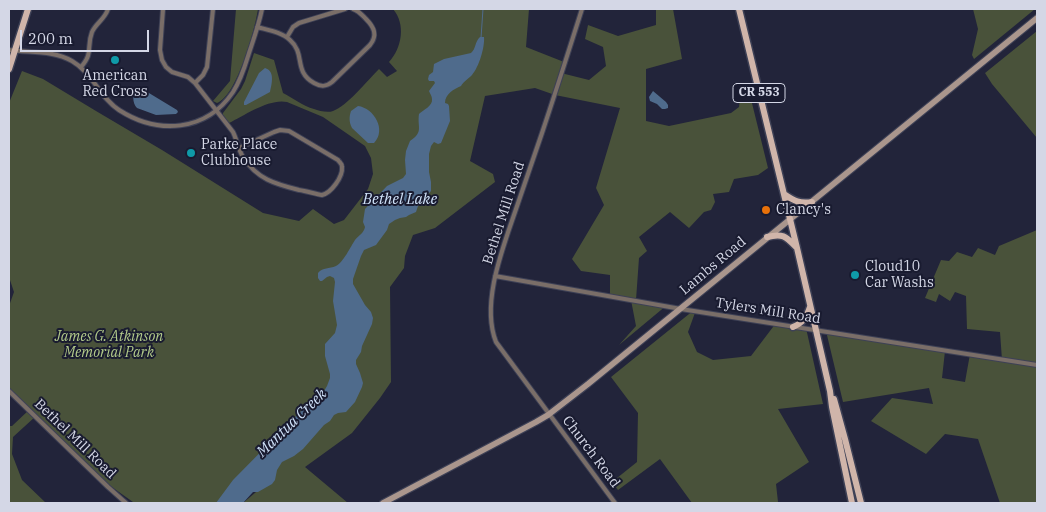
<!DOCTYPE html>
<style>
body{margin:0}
#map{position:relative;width:1046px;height:512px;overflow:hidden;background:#22243a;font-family:"IBM Plex Serif",serif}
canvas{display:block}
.frame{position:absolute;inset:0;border:10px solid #d4d7e6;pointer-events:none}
.scale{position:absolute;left:20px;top:30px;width:129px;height:22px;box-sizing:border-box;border:2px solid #d4d7e6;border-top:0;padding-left:6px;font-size:15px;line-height:18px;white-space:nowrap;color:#d4d7e6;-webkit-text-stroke:4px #191b30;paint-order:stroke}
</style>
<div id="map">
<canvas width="1046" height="512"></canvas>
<div class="frame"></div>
<div class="scale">200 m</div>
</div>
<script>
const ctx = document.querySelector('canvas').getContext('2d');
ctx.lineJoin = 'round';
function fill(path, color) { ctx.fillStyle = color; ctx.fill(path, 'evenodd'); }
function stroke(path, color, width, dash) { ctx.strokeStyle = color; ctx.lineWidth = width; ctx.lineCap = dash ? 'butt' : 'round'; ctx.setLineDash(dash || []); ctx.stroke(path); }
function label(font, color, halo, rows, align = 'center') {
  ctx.font = font + ' "IBM Plex Serif",serif'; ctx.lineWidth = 4; ctx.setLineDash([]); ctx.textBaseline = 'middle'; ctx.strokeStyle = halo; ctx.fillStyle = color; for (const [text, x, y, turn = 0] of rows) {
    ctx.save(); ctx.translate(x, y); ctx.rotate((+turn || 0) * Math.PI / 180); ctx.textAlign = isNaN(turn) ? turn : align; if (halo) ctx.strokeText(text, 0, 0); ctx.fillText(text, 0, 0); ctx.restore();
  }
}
fill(new Path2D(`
 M236 9H258C255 29 237 96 217 103L213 101 230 81Z
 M393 9H529L526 47 564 62 561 73 589 80 606 66 603 47 585 39 588 25 618 36 656 25V9H673L682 59 646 69V121L669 126 731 113 739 107 741 89 748 87 768 168 758 175 734 179 729 192 713 194 715 202 711 210 704 212 689 228 670 212 639 237 647 251 639 258 636 300 667 305 619 345 636 326 631 300 610 296V275L581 271 572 259 604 205 596 188 620 108 555 95 535 88 485 96 470 161 493 174 495 182 435 228 413 235 405 256 404 268 390 287 391 382 380 398 352 433 305 467 348 503H243L275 476 218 503H139L133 502 109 485 36 416 13 437 12 454 22 480 46 503H9V426H12L30 409 9 390V306L14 292 9 277V103L22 71 43 79 96 111 162 150 263 213 299 221 313 209 334 224 344 220 368 189 373 174 371 158 365 146 323 117 287 102C270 98 245 115 229 123L223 115V113L241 89 245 81 254 53 274 60 283 93C293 98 303 106 314 109 319 111 328 113 333 111 347 106 368 80 379 69L387 77 397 71 389 62C402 48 406 24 393 9Z
 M973 9H1035L974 59 972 55 978 29Z
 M1037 31V138L992 84 985 73Z
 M1037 230V503H1000L978 439 945 434 926 454 871 421 892 398 933 404 929 388 843 402 826 331 945 351 942 378 965 382 970 354 1002 360 1000 332 967 329 966 296 955 292 950 301 939 294 936 302 925 298 941 260 949 261 957 252 972 257 978 248 995 255 999 246Z
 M694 310H696L688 332 697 352 713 360 751 356 776 323 806 328 823 404 778 409 809 462 776 484 778 502 780 503H692L660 459 618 490 612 482 637 462 638 413 611 377Z`), '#49523a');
fill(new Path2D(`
 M480 37H484C485 47 479 67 472 75 468 79 464 81 461 86 454 89 445 94 445 103L448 104 449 106 450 121 441 143 438 144 434 142 431 146 429 154V172L431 182V191L418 206 416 212 409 215 406 217 400 218 395 220 389 224 387 230 376 245 364 250 361 256 353 279V284L365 305 371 312 373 318 372 324 362 346 361 352 356 360V364L360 373 363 383 362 387 355 402 346 412 338 413 334 415 330 421 324 425 303 449 294 456 282 462 277 470 275 480 272 484 258 492H253L243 503H216L233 480 307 405 324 391 327 386 330 378V374L325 356V344L335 333 337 325 333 301 335 282 334 278 330 276 327 277 322 281H320L318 278V273C323 267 329 269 336 266 343 263 351 246 355 240 359 235 364 233 365 227L363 222 365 209 387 186 403 178 406 174 405 160 406 151 410 141C424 132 417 127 419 114 423 110 433 106 432 99 432 96 430 94 429 91L435 83 434 81H429L428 79 429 75 433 72 434 64 444 59 471 53C476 49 475 41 480 37Z
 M265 68C275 71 272 83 270 92L246 105H244V102L259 73Z
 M137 88 144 90 177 110 178 112 176 114 156 115 137 108C132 103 132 93 137 88Z
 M653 91 666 102 668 105V108L665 109H662L657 104 650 101 649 97Z
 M358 106C374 108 387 130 374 143H368L352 128C349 122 349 117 351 111Z`), '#4f6b8c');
stroke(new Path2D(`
 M481 38 483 9`), '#4f6b8c', 1);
const street = new Path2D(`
 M163 9 160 50 162 60 166 67 172 72 188 77 195 83 233 132C237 140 238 149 243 157 257 179 275 184 299 190 307 191 315 194 322 195 331 193 343 177 342 167 342 163 340 163 338 160L289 131 280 130 274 132 239 148
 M582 9C569 50 556 91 542 133 533 159 524 186 515 212 502 250 481 304 496 342L615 503
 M257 27C268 30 282 32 290 40 306 54 293 71 314 83 321 87 326 87 332 82L370 45C378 35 374 27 366 19 362 15 359 11 353 9
 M287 37 293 27 299 23 345 9
 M9 50C30 53 53 50 72 61 93 73 99 97 119 110 158 135 206 132 233 92 241 80 245 66 249 53 254 38 259 24 262 9
 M81 67C94 52 86 48 92 32 96 23 105 19 108 9
 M195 83 203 75 207 67 213 9
 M495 276 681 309 1037 365
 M9 391 108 487 126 503`);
const secondary = new Path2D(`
 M383 503 536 422 548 415 588 384 1037 18`);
const primary = new Path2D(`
 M739 9 797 248 830 391 832 407 852 503
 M9 69 28 9
 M784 194C794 201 800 204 812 202
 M767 237C782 233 786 236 796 247
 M793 327C804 322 806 318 810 307
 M834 399 845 439 861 503`);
stroke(street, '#3e4156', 6);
stroke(secondary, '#3e4156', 8);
stroke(primary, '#3e4156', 9);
stroke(street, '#7a6e68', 4);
stroke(secondary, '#aa968d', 5.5);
stroke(primary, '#d0b5aa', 6);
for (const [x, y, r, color] of [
 [115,60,5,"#0f9aa8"],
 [191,153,5,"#0f9aa8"],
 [766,210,5,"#e8710a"],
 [855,275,5,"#0f9aa8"]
]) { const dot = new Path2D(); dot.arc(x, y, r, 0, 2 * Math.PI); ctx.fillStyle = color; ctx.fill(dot); stroke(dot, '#191b30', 2); }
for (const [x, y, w] of [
 [759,93,52]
]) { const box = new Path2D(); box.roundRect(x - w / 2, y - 9.5, w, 19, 4); ctx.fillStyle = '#191b30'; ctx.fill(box); stroke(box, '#d4d7e6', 1); }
label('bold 12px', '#d4d7e6', null, [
 ["CR 553",759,93]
]);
label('14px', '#d4d7e6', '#191b30', [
 ["American",115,76,"center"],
 ["Red Cross",115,92,"center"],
 ["Parke Place",201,145],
 ["Clubhouse",201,161],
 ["Clancy's",776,210],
 ["Cloud10",865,267],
 ["Car Washs",865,283]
], 'left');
label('14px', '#d4d7e6', '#191b30', [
 ["Bethel Mill Road",504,213,-72],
 ["Lambs Road",713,266,-40],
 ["Tylers Mill Road",768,311,9],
 ["Bethel Mill Road",75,439,44],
 ["Church Road",591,452,53]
]);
label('italic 14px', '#b3cb8a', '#191b30', [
 ["James G. Atkinson",109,337],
 ["Memorial Park",109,353]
]);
label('italic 15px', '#d1e3fa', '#191b30', [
 ["Bethel Lake",400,200],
 ["Mantua Creek",292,423,-44]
]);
</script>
